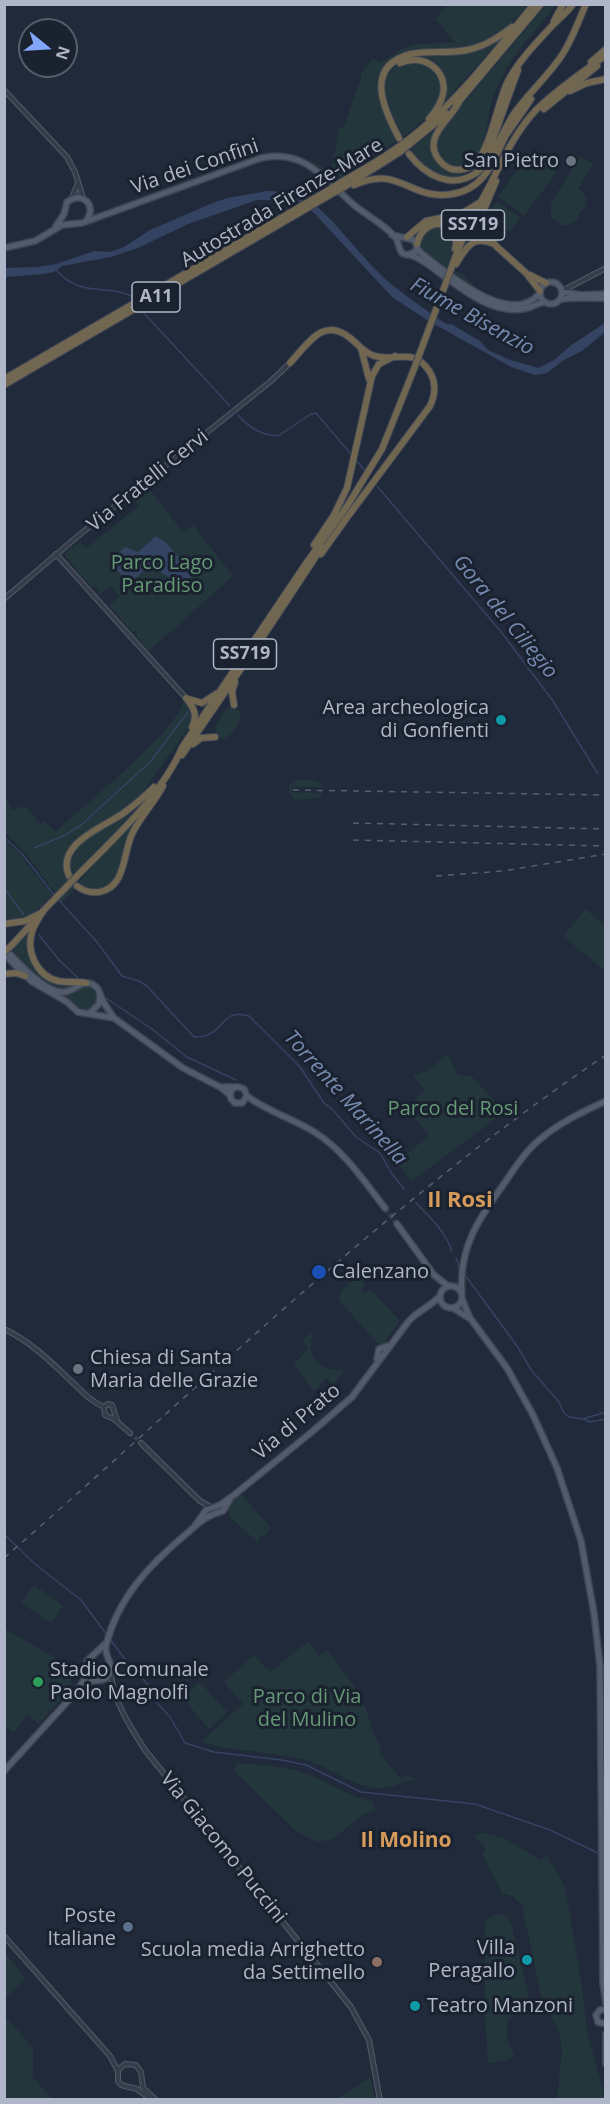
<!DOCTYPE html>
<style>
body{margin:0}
#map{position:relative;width:610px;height:2104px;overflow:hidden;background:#212a3a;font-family:"Open Sans",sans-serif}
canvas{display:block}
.frame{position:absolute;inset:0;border:6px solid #afb6c7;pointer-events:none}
.north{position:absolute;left:18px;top:18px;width:60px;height:60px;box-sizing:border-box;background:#1a212f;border:2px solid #565d6c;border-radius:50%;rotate:108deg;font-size:16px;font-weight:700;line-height:24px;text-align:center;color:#afb6c7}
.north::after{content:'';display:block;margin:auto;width:21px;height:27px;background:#81a5fa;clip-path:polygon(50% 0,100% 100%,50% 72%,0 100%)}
</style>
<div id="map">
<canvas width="610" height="2104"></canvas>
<div class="frame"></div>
<div class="north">N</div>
</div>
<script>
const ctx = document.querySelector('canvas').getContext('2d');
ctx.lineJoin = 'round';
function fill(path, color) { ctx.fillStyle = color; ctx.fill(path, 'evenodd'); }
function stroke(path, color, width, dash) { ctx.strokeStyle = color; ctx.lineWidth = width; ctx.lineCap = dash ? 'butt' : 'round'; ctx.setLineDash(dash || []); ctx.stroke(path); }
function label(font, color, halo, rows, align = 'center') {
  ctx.font = font + ' "Open Sans",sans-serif'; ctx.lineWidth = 6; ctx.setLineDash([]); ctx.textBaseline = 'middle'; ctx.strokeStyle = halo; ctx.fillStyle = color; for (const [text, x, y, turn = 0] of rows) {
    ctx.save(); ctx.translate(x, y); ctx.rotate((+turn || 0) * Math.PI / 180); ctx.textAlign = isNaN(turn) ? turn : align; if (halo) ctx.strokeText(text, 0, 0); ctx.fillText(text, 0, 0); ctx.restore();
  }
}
fill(new Path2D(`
 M448 5H527L511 24 493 38 464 49 408 54 381 77C374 103 389 119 397 141L342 177 335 181 317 166 289 150 323 167V169L324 167 331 170 338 139H336L339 128H343L362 76 360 75 373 58 381 63 400 50 414 44 455 42 435 19Z
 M546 5H556C532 35 504 63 492 101 486 120 488 148 473 162 460 174 440 165 436 149 435 145 437 139 437 135Z
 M495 42 497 43 441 106 445 88 433 64 406 58Z
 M405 62C420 62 430 63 438 76 453 100 420 124 404 136 390 114 368 77 405 62Z
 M436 129 435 157 459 171 483 156C482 161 478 166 472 170 449 187 424 170 411 149Z
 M530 152 557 172 524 216 498 196Z
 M580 156 593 164 578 189 583 192 587 199 585 203 587 204 583 210 580 211C578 221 572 226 561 225L551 217V203Z
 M497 201 520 218 510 232 487 215Z
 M436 226C465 232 450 249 449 268L464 275 483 296 431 260 419 248 422 234Z
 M149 489 183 532 193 525 233 576 149 651 136 636 137 634 135 631 132 632 109 605 120 596 111 586 99 595 96 586 92 588 65 556 66 552 80 542 86 548 139 506 135 500Z
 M183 702 187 703 192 709V723L137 800 125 810 73 844C61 858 62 875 76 888L62 902 27 855 5 832 4 795 12 810 25 806 41 824 44 820 55 832C79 810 180 728 183 702Z
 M231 707 240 711C242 722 233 737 222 739L216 735 215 727 225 710Z
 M306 779 320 783 324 787H293L292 792 323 793 321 797 297 800C290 797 287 792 290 784L295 780Z
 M143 800 115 833 71 876 69 861 76 846Z
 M150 802 136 823 115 879 104 889 91 890 77 884Z
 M4 840 21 856 52 895C34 914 31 919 5 922Z
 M586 909 605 926V971L563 936Z
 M30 931V956L58 984 74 986C49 1000 26 965 12 949Z
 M88 985C101 992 99 1002 89 1010 77 1012 67 998 55 993Z
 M446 1056H448L458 1075 471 1076 505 1112 412 1181 397 1163 429 1135 405 1108 425 1090 413 1076 427 1071Z
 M359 1275 366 1285 362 1289 365 1293 370 1289 400 1321 383 1345 377 1343 339 1300 341 1292Z
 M310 1334 313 1335C303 1358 323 1372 345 1370L333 1385 327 1378 314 1391 294 1364 308 1349 302 1341Z
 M241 1494 271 1528 265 1535 259 1537 258 1543 230 1517C226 1506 233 1500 241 1494Z
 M34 1585 63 1606 51 1623 21 1603Z
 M5 1629 59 1660 63 1676 68 1675 71 1677V1688L39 1724 28 1715 14 1732 5 1726Z
 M308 1641 319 1656 327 1650C341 1668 356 1686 365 1707 371 1720 372 1736 381 1747L379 1752 401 1779 405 1775 416 1779C401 1781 391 1790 375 1788 349 1785 327 1765 302 1759 268 1751 234 1752 201 1742L243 1704 224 1682 251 1657 253 1658 255 1656 270 1672Z
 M200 1682 227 1712 209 1729 182 1698Z
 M238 1763C260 1765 286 1766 307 1774 330 1783 348 1797 372 1801L376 1810 362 1815 333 1839 317 1842 297 1832 233 1770Z
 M482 1832 504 1838 541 1860 547 1855 565 1887 582 1986 587 2031 605 2099H557L562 2052 560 2034 541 1996 522 1905 513 1896 502 1893 482 1854 486 1848 474 1836Z
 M504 1914 511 1922 531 2005 508 2019 507 2038 514 2056 507 2060 488 2064 485 2013V1922L493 1915Z
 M4 1952 26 1978 5 1998H4Z
 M4 2015 33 2048V2077L52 2099H5Z
 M371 2077 375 2099H336Z`), '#23363b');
fill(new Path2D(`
 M267 191 306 193 305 197C333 217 352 246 376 270 397 291 422 307 446 324H451L480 341 488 350 508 359 538 368 554 360 570 346 605 323V332L582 351 564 360 547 373 535 375 511 367 427 320 392 297 315 214 299 201 257 200 188 224 138 248 111 257 62 266 54 272 44 274 5 277 4 268 37 267 56 264 94 251 110 252 124 247 150 230 215 202 228 198Z
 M156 536 165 542 194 574 181 588 166 575 149 567 129 583 109 562 125 547 138 552Z`), '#344362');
stroke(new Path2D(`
 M56 270C83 300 108 282 135 298
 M142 311 230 406
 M238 415C248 427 262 435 278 436L311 414 316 413 350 453
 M357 461 365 471
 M377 486 502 633 553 701 598 774
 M4 837 23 855 54 895
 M34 848 63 836 80 826 150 762 188 712
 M4 888 24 915
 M57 898 97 942 122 976 139 981 147 986 194 1037C198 1037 205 1037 208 1035 226 1026 224 1009 249 1016L300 1067 324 1103 333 1110 356 1137 380 1153 392 1174 404 1189
 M39 935 60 961 78 978
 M106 998 152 1029 187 1057 236 1080
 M416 1203C431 1218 445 1231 452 1251
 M456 1258 460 1269
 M465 1275 517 1346 532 1371 559 1402 564 1413 569 1417 583 1419 606 1412
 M584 1419 589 1422 606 1419
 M4 1534 35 1564 81 1600 107 1635
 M110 1639 127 1662 151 1688 157 1703 170 1717 185 1743 214 1752 282 1760 306 1765 361 1792 475 1804 550 1830 598 1853`), '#344362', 1.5);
stroke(new Path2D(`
 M130 1433 141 1443`), '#363f4f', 4, [4, 2]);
stroke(new Path2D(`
 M385 1208 397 1224`), '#363f4f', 5, [5, 2.5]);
const minor = new Path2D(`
 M4 90 67 157 75 172 83 198
 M72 198 77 185
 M562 291 606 268
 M56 554 186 698
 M4 599 78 536 271 381 290 363
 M4 1329C30 1341 51 1362 71 1381 82 1391 90 1401 104 1407L105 1415 114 1419 130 1433
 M104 1407 108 1404 112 1405 117 1420
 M141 1443 200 1501 211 1507
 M111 1673C112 1699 131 1728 145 1750L351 2007 369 2040 380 2100
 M4 1936 110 2056 118 2071V2081L121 2085 137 2089 152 2100
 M118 2070 125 2064 136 2065 141 2072 143 2088 156 2100`);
const major = new Path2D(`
 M56 226 64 214 67 202C82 190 97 205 87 220
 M4 248 35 241 62 225 82 223 261 158C305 148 325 180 354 205 366 215 390 228 397 240 399 245 399 249 402 253L407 255 415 252 417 246 414 240 392 235
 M417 248 421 253C447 273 510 329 540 293
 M410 255C421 258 429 265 438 272 462 289 491 314 523 309 531 308 537 303 545 302
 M540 293a11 11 0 1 1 22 0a11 11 0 1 1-22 0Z
 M562 292 582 295 606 294
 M559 300C571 296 591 299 606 298
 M9 953C20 965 44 991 61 992 74 994 83 976 95 986 100 990 98 989 100 994 103 1004 109 1010 114 1018
 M6 956 31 981 67 1002 78 1012 114 1018 183 1068 220 1087 230 1095
 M90 1013 99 1004 100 996
 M222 1087H239L244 1089 247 1096 242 1103H235L231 1099 230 1093 234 1087
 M247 1096C268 1112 294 1119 316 1133 345 1152 364 1181 385 1208
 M397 1224 434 1275 448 1286
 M440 1297a11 11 0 1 1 22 0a11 11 0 1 1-22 0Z
 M462 1294C458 1247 480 1217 506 1181 515 1167 525 1152 538 1141 557 1124 582 1112 606 1101
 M462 1299 470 1318 507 1368 533 1415 557 1468 581 1541 594 1613 600 1667 603 1983 606 2004
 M453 1308 469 1318
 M377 1359 379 1349 387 1346
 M194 1527 206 1510 220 1505 234 1495 313 1431 352 1397 408 1322C417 1311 430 1307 440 1296
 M77 1691C82 1688 87 1683 93 1681 99 1680 105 1681 109 1675 116 1665 103 1656 106 1645 118 1598 149 1565 185 1535 198 1524 206 1515 223 1511L229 1501
 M4 1771 77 1691 84 1680 87 1661 105 1644
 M606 2009 600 2010 596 2015 598 2022 606 2024
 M606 2034V2064`);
const highway = new Path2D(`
 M554 21 563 4
 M591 62 606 49
 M400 63C422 53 448 69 443 94 441 104 435 112 429 119
 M570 91 587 83 606 79
 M459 102C451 119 424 136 437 157 440 162 446 167 451 169 460 171 470 169 476 162 491 147 497 103 508 81 518 62 536 43 551 27 558 19 567 13 573 4
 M456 105 541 4
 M544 109 597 66
 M399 138C384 110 363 66 411 54 429 50 449 54 467 50 484 47 498 38 512 27
 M489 150 518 70
 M409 154C425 175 451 190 476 173 489 164 504 130 513 115 527 95 546 78 560 58 571 43 578 22 586 4
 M496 181 483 212 484 229 496 246 526 273 540 291
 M338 184C366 168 394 152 419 131 463 95 498 48 534 4
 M354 185C380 174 391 178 415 189 438 199 466 197 483 177 493 166 498 150 505 137 513 124 523 112 531 99
 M341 189 400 152 447 114
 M407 237 426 221 461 214 479 203
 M417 244C424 213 463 221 455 249
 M456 264C466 249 471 234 494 244
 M451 269C461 239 475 212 490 185 503 159 516 131 536 110 557 89 582 73 606 55
 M530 275 546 283
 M361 348 369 379
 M290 363C308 344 323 316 350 338 357 343 363 352 372 355 385 361 400 354 414 358
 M4 379 332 188
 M4 385 335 192
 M346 508 382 449 414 369
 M314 545 334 515 347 488 372 376 379 364 395 356
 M321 554 346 519 430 406C438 389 435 373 420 361
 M186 698C194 708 198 715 192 727
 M188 699 202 703 216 694
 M234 705 232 692 235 682
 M193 744 201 738 215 737
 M182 755 270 626 322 547
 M69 876C55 843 105 827 125 812 136 804 145 796 154 787
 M76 877C114 838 161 797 183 746L307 562 348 505
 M77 886C83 891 91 893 99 892 126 888 123 853 132 834 140 817 154 803 163 786
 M43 911C39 918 34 925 32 932 26 952 37 976 58 981 67 983 77 981 86 983
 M4 924 25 921 43 912
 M12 945 35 920
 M4 974 16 973 25 976`);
stroke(minor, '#525968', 6);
stroke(major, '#3e4554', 8);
stroke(highway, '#3f4655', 8);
stroke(minor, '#353c4a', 4);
stroke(major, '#525b6b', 5);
stroke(highway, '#716751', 6);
stroke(new Path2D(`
 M293 790 606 795
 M353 823 606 829
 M353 840 606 846
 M436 876 503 871 606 854
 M4 1558C201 1387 388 1201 606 1055`), '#565f72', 1.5, [6, 6]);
const highwayBridge = new Path2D(`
 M332 188 338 184
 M335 192 341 189
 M414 369 451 269
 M43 911 76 877
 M4 952 12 945`);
stroke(highwayBridge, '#3f4655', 8, []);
stroke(highwayBridge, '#716751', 6);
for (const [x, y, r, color] of [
 [571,161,6,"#6b7280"],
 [501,720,6,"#0f9aa8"],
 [319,1272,8,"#1a4fb4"],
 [78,1369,6,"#6b7280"],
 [38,1682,6,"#2e9e5b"],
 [128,1927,6,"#5c6f8a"],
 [527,1960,6,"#0f9aa8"],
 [377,1962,6,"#8d6e63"],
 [415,2006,6,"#0f9aa8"]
]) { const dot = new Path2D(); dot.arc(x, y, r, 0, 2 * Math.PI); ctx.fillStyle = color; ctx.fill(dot); stroke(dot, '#1a212f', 2); }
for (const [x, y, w] of [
 [473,225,63],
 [156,297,48],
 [245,654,63]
]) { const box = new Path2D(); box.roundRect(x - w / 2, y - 15, w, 30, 4.5); ctx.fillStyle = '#1a212f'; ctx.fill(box); stroke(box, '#afb6c7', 1.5); }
label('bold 18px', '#afb6c7', null, [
 ["SS719",473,225],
 ["A11",156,297],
 ["SS719",245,654]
]);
label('20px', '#afb6c7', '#1a212f', [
 ["San Pietro",559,161],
 ["Area archeologica",489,708],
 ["di Gonfienti",489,731],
 ["Calenzano",332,1272,"left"],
 ["Chiesa di Santa",90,1358,"left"],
 ["Maria delle Grazie",90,1381,"left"],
 ["Stadio Comunale",50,1670,"left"],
 ["Paolo Magnolfi",50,1693,"left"],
 ["Poste",116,1916],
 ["Italiane",116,1939],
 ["Villa",515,1948],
 ["Peragallo",515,1971],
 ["Scuola media Arrighetto",365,1950],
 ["da Settimello",365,1973],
 ["Teatro Manzoni",427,2006,"left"]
], 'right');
label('20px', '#afb6c7', '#1a212f', [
 ["Via dei Confini",195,167,-19],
 ["Autostrada Firenze-Mare",282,203,-31],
 ["Via Fratelli Cervi",148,481,-39],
 ["Via di Prato",297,1422,-40],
 ["Via Giacomo Puccini",223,1848,51]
]);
label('20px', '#669876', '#1a212f', [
 ["Parco Lago",162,563],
 ["Paradiso",162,586],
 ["Parco del Rosi",453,1109],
 ["Parco di Via",307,1697],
 ["del Mulino",307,1720]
]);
label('italic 21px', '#768ab0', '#1a212f', [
 ["Fiume Bisenzio",472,317,29],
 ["Gora del Ciliegio",505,617,51],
 ["Torrente Marinella",345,1098,48]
]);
label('bold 21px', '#d69b5b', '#1a212f', [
 ["Il Molino",406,1841]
]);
label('bold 22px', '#d69b5b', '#1a212f', [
 ["Il Rosi",460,1201]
]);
</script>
